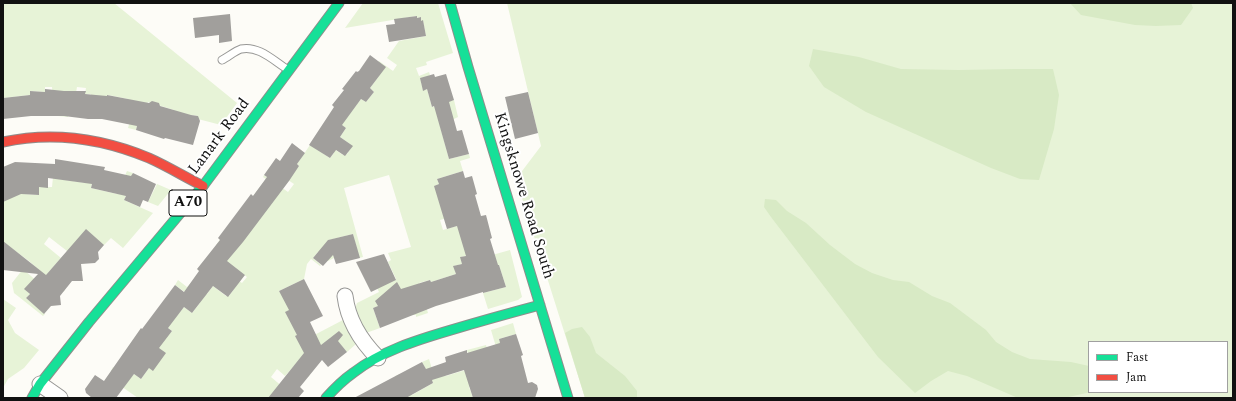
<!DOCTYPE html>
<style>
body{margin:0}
#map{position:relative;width:1236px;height:401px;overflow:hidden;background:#fdfcf7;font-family:Spectral,serif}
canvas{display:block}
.frame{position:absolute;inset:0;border:4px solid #111;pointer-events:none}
.legend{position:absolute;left:1088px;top:341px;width:140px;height:52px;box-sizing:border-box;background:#fff;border:1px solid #a0a0a0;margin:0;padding:5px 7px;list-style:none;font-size:12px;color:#111}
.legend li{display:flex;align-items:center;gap:8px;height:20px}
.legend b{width:20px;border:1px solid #a0a0a0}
</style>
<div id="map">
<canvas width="1236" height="401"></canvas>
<div class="frame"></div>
<ul class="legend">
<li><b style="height:5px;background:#16e098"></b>Fast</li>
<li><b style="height:5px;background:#f24e42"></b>Jam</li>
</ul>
</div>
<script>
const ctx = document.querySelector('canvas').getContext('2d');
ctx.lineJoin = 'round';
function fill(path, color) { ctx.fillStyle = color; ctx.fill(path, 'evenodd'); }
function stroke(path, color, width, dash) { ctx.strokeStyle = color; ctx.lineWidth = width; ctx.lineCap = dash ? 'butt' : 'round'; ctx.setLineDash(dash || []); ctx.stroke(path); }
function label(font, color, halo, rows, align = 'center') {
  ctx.font = font + ' Spectral,serif'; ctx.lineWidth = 4; ctx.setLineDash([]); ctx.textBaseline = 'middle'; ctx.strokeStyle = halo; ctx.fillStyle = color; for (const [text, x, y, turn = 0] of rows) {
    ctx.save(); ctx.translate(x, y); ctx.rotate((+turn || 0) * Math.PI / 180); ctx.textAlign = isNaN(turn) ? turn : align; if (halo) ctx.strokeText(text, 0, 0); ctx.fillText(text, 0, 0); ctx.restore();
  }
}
fill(new Path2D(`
 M3 3H114L237 103 221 125 198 119V116L192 115 190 116 173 113 174 110 148 102 146 106 143 105 136 130 128 128 134 108 128 99 108 95 104 110 89 109 91 94H85L86 88 77 87 76 93 71 92 68 117 58 116C58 106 52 97 52 87H45V92L30 91V95L3 98Z
 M363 3H438L453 53 426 62 427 65 416 68 419 76 429 72 430 75 421 82 423 90 427 89 432 107 454 100 458 117 440 126 449 159 469 154 470 158 460 161 463 171 437 179 439 184 435 186 479 209 440 220 443 230 460 225 472 254 461 257 462 264 454 266 456 274 431 282 430 280 419 283 428 313 416 317V315H413L406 291 396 300 373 308 380 328 366 333C361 325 353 312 357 303L379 292 377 288 396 279 388 262 391 260 388 253 411 247 389 175 344 188 363 257 359 258 353 234 329 240 334 258 328 261 318 252 313 258 321 265 320 266 311 259 307 264 304 279 279 291 293 308 286 312 292 324 300 321 299 343 343 320 348 332 356 344 347 352 333 336 309 356 305 372 310 375 308 377 294 366 285 376 277 369 271 377 296 398H138L115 382 119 377 111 371 113 367 129 379 134 374 141 379 149 368 146 339 168 335 172 331 167 327 184 307 192 313 200 303 175 285 178 280 187 287 191 283 207 294 213 286 226 296H229L234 289 225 271 242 283 247 277 224 260 228 254 216 245 266 179 263 177 264 175 288 192 294 184 288 180 299 166 297 164 310 145 330 158 334 153 329 149 331 147 343 155 347 154 351 148 350 144 340 137 346 128 341 125 361 99 366 102 374 92 370 88 379 76 374 68 379 61 393 71 397 65 387 58 399 41 426 36 423 21H421V17L417 18 416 16 345 28Z
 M507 3H1233V398H585L516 179 541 146ZM1089 342H1227V392H1089Z
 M127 171 133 173 125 191 127 193 124 200 153 213 123 248 111 238 104 245 67 251 49 237 44 244 61 258 47 274 65 290 63 292 29 261 3 242V202L11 190 24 194 38 195 39 187H52L53 177 59 179 86 183 88 174 94 175 91 188 117 194Z
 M157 184 171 190 158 206 148 202Z
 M510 250 522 297 518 300 488 309 483 293 506 287 499 265 473 272 471 261Z
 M23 269 39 283 25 289 30 294 26 298 45 314 43 316 14 293 12 283Z
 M3 299 16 308 8 320 15 333 39 350 24 368 8 379 3 388Z
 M513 323 516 334 499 339 506 365 480 384 469 387 473 398H406L395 376 400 374 412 395 433 383 422 362 429 359 432 369 446 376 472 368 467 350 486 345 491 360 499 357 491 330Z`), '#e7f3d7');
fill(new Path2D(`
 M1070 3H1191L1193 8 1181 25 1156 26 1135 25 1081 15Z
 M813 49 859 57 901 69 959 70 1015 69H1053L1059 95 1054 129 1039 180 1020 179 991 168 866 112 824 87 809 66Z
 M765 199 776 200 787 211 806 223 830 245 855 264 872 273 893 280 909 282 932 296 950 303 986 330 996 342 1012 352 1030 359 1071 362 1089 366V392H1091L1064 398H1018L967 376 948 371 931 381 915 393 878 357 771 217 764 207Z
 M582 327 590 337 596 353 625 376 637 391V398H585L565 333 572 329Z`), '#d8eac5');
fill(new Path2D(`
 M230 14 232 41 219 43V35L195 38 193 18Z
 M417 16V18L421 17V21L423 20 426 36 389 42 386 25 395 24 394 19Z
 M370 55 386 67 370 88 374 92 366 102 361 99 342 125 346 128 340 137 353 146 345 156 336 150 330 158 309 145 334 107 332 105 344 90 342 89 356 71 357 72 359 71Z
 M434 74 435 77 446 74 454 100 449 102 457 131 462 130 469 154 449 159 434 106 432 107 427 89 423 91 420 78Z
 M45 89 64 91H86L85 94 107 96V95L149 103 152 101 159 103 160 106 191 115 198 116 200 121 193 145 165 138 164 139 136 130 137 126 102 119H88L64 116H31L3 119V98L30 95V91L45 92Z
 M528 92 538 133 515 139 505 97Z
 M292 143 305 153 297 164 299 166 289 181 243 242 227 261 245 275 228 297 213 286 192 313 184 307 168 328 172 331 159 348 166 353 153 371 149 368 141 379 134 374 116 398H92L86 393 85 389 95 375 104 381 141 328 142 329 175 285 184 292 199 271 197 269 220 240 218 238 251 194 253 196 267 177 264 175 276 158 280 161Z
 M55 159 105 167 104 170 131 176 133 173 156 184 148 202 143 200 140 207 124 200 126 196 91 188 92 184 48 178V188L39 187V195L21 194 3 202V167L15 162 55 164Z
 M463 171 465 178 472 176 477 194 475 195 481 216 486 215 492 238 490 239 498 265H499L506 287 483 293V292L436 306 380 328 373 308 378 306 375 301 397 282 401 289 430 280 431 282 456 274 453 266 462 264 460 257 466 256 457 226 447 229 434 186 439 184 437 179Z
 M86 229 104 245 98 252 99 259 95 263 81 264 83 281H72L60 296 61 305 51 306 44 314 26 298 30 294 24 289 38 274 3 270V241L46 275Z
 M353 234 360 258 336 264 333 255 323 266 313 258 328 240Z
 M384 254 396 280 371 292 356 262Z
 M304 279 323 316 310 322 321 345 339 331 343 335 338 341 347 352 328 367 322 360 300 387 304 391 298 398H268L304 353 295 336 297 335 285 312 289 310 279 291Z
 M516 334 523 355 521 356 528 383 532 382 537 385 538 389 535 398H473L464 370 432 380 433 383 406 398H354L422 362 426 369 446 362 445 357 467 350V353L500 343 499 339Z`), '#a19f9c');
const lane = new Path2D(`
 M222 60C228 57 235 51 241 49 258 45 274 61 287 69`);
const street = new Path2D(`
 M345 296C348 320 360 340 378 358
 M40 384 60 398`);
const fast = new Path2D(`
 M450 3 468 67 568 398
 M32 398 40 384 89 322 203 186 339 3
 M326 398C334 389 343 380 353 373 381 351 417 340 451 330 481 321 510 313 540 305`);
const jam = new Path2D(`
 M3 142C54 131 101 138 149 158 167 166 185 177 203 186`);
stroke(lane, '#979795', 9);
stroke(street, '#979795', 17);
stroke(fast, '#8e8d8b', 11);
stroke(jam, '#8e8d8b', 11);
stroke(lane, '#fffffe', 7);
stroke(street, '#fffffe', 15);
stroke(fast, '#16e098', 9);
stroke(jam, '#f24e42', 9);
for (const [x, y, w] of [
 [188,203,38]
]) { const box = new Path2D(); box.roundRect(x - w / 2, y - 13, w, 26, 3); ctx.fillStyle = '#fff'; ctx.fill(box); stroke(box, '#111', 1); }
label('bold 15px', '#111', null, [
 ["A70",188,203]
]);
label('16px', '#111', '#fff', [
 ["Lanark Road",220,137,-53],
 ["Kingsknowe Road South",523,196,73]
]);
</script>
